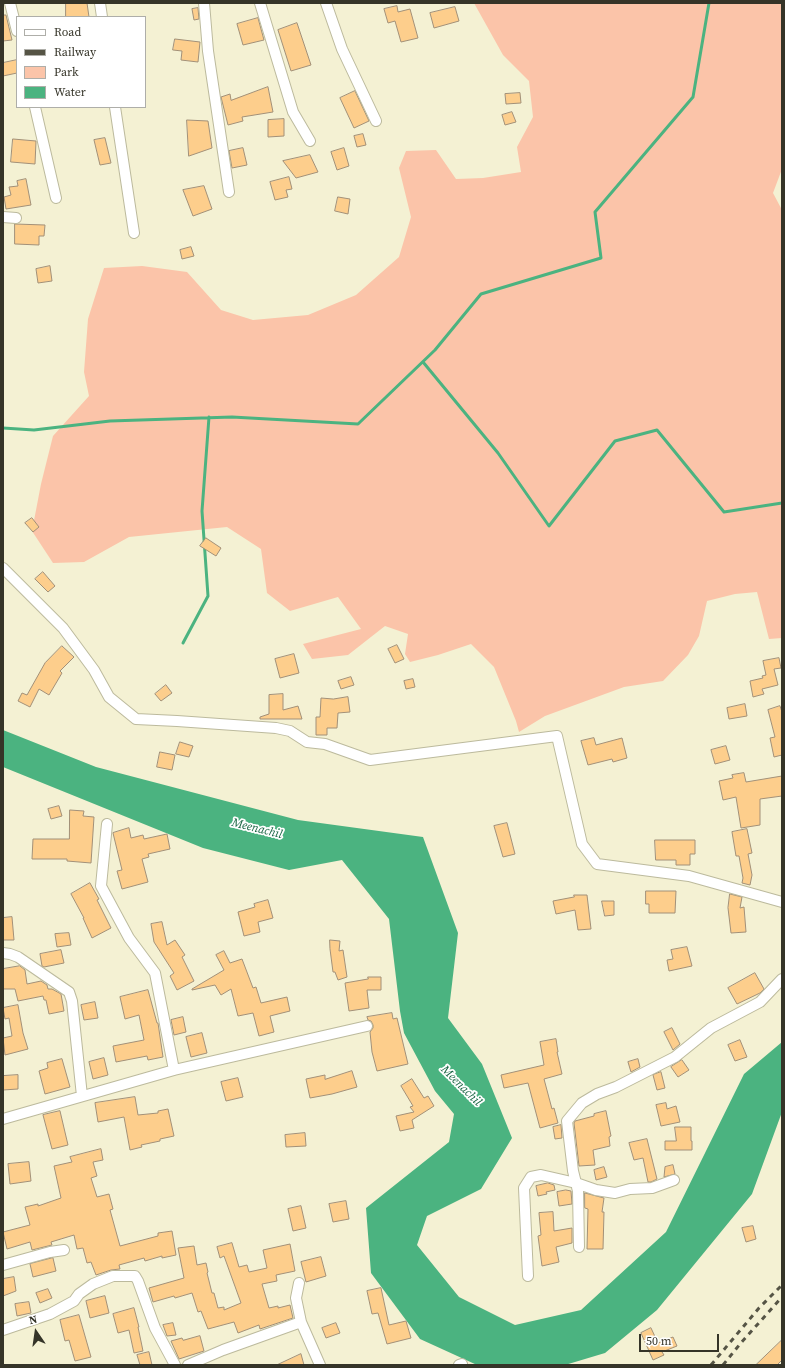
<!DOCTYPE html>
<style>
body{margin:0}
#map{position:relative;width:785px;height:1368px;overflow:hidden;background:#f4f1d3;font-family:"Source Serif 4",serif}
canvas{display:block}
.frame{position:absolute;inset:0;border:4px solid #353428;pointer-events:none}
.legend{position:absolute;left:16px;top:16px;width:130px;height:92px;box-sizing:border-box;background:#fff;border:1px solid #aeaea9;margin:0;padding:5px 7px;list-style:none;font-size:12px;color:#353428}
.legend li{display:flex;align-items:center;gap:8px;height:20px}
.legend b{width:20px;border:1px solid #aeaea9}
.north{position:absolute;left:16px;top:1312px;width:40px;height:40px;-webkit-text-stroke:3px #fff;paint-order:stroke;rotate:347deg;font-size:11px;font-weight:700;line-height:16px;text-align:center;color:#353428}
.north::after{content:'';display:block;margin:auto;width:14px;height:18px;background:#353428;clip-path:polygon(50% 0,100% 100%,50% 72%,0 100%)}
.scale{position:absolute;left:639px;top:1334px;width:80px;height:18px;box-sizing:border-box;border:2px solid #353428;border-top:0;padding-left:5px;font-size:12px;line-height:14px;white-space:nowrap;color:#353428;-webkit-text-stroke:3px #fff;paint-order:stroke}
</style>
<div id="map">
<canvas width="785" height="1368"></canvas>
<div class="frame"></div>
<ul class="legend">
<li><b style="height:5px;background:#fff"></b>Road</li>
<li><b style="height:5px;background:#555445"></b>Railway</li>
<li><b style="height:11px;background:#fbc4a9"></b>Park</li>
<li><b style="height:11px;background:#4bb380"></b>Water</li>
</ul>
<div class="north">N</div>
<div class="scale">50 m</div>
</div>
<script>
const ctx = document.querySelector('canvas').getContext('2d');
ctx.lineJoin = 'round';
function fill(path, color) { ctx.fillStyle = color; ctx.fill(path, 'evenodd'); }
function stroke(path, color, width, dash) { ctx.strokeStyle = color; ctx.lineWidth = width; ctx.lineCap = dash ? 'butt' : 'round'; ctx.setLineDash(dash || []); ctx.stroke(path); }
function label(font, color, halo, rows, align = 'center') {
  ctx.font = font + ' "Source Serif 4",serif'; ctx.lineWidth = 3.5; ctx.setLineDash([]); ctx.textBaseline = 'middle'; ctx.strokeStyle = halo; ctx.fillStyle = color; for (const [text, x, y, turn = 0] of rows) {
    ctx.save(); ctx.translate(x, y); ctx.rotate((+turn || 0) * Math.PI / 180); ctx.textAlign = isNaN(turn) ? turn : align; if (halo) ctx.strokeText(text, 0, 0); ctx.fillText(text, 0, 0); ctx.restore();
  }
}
fill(new Path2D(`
 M474 3H782V169L773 193 782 210V638L769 639 757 592 735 594 707 601 699 636 688 655 663 681 624 687 545 716 519 732 516 721 494 667 471 644 438 655 410 662 405 654 408 634 385 626 348 655 312 659 303 644 361 629 338 597 290 611 267 593 261 549 227 527 129 537 84 562 53 563 32 531 41 484 53 436 89 396 84 372 88 319 104 268 142 266 187 272 221 310 253 320 308 315 356 295 399 257 411 217 399 168 406 151 436 150 456 179 483 178 521 172 517 147 533 117 529 81 503 55Z`), '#fbc4a9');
fill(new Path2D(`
 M3 730 96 767 298 820 423 837 458 933 448 1018 482 1064 512 1138 481 1189 427 1216 417 1245 459 1297 515 1325 581 1310 666 1232 744 1074 782 1042V1112L752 1194 657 1310 605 1353 565 1365H477L420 1339 371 1273 366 1208 449 1142 454 1114 435 1091 404 1033 400 1011 389 919 342 860 289 870 203 848 3 767Z`), '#4bb380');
stroke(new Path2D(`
 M423 362 498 453 549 526 615 441 657 430 724 512 782 503
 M3 428 34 430 110 421 232 417 358 424 435 350 481 294 601 258 595 212 693 97 709 3
 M183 643 208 596 202 511 209 417`), '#4bb380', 3);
const building = new Path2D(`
 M66 3H87L89 17H66Z
 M397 6 398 12 410 9 418 38 401 42 395 21 388 23 384 9Z
 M455 7 459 21 434 28 430 13Z
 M198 8 199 19 194 20 192 9Z
 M3 15H6L12 40 3 41Z
 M258 18 264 40 243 45 237 24Z
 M297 23 311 65 291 71 278 30Z
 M175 39 200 42 198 62 181 60 182 51 173 50Z
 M17 60V73L3 76V63Z
 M268 87 273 112 242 117 243 121 228 125 221 97 230 94 231 100Z
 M355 91 369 121 354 128 340 98Z
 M520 93 521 103 506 104 505 94Z
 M512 112 516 122 505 125 502 115Z
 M284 119V136L268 137V120Z
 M187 120 208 121 212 148 189 156Z
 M363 134 366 145 357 147 354 136Z
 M105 138 111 163 100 165 94 140Z
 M13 139 36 141 35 164 11 162Z
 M243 148 247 165 232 168 229 151Z
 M344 148 349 166 337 170 331 152Z
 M310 155 318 172 296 178 283 161Z
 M289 177 292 189 286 190 288 197 275 200 270 182Z
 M26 179 31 205 6 209 4 197 11 195 9 187 18 186 17 181Z
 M204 186 212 209 193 216 183 190Z
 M338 197 350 199 348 214 335 211Z
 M15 224 45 225 44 236H39V245L15 244Z
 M191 247 194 256 182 259 180 250Z
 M50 266 52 281 38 283 36 269Z
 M32 518 39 527 33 532 25 523Z
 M206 538 221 548 216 556 200 546Z
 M43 572 55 586 48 592 35 579Z
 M397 645 404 659 395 663 388 649Z
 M62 646 74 657 60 671 62 673 49 695 39 689 30 707 18 701 22 693 27 695 45 663Z
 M294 654 299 673 280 678 275 659Z
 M779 658 781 668 774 669 778 685 762 689 764 694 753 697 750 681 763 678 762 676 766 675 763 661Z
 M351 677 354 685 341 689 338 681Z
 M413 679 415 687 406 689 404 681Z
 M166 685 172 693 161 701 155 694Z
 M283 694V710L298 706 302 719H260V717L269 714V695Z
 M348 697 350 712 338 713 337 728H327V735H316V717H320L321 698 333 699Z
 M745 704 747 716 729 719 727 708Z
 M780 706 782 712V755L774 757 770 738 775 737 768 710Z
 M594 738 596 745 622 738 627 758 613 762 612 759 588 765 581 741Z
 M180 742 193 746 189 757 176 754Z
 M726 746 730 760 715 764 711 750Z
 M160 752 175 755 172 770 157 767Z
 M744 773 746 782 782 776V796L760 799V825L741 828 736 797 723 800 719 781 733 778 732 775Z
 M59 806 62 816 51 819 48 809Z
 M70 810 84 811 83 816 94 817 91 863 67 861V859H32L33 839H69Z
 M507 823 515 854 503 857 494 826Z
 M129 828 131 838 143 835 144 839 167 834 170 849 148 854 149 857 142 859 148 882 122 889 117 871 122 870 113 833Z
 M747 829 752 853 748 854 752 875 750 885 742 883 743 878 739 856H736L732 832Z
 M655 840H695V854H690V865H676V860H656Z
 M90 883 99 899 97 900 111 928 92 938 83 918H84L71 894Z
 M646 891H676L675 913H649V904H646Z
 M730 894 742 897 740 908 744 907 746 932 731 933 728 908Z
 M574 895H587L591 929 578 930 575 910 556 914 553 901 574 897Z
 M268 900 273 918 258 922 260 932 244 936 238 912 255 907 254 904Z
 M602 901H614V915L605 916Z
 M12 917 14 940H3V918Z
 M162 922 167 945 175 940 185 955 182 957 194 981 177 990 170 976 174 973 154 942 151 924Z
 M69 933 71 945 57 947 55 934Z
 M330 940 340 941 339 951 343 950 347 977 338 980 335 972H333L330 949Z
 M687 947 692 966 669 971 667 960 673 959 671 950Z
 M61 950 64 963 44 967 42 966 40 954Z
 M224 951 230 963 242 959 253 988 256 987 261 1003 287 997 290 1011 270 1016 274 1032 259 1036 253 1013 238 1016 231 989 221 995 215 985 192 990V989L224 970 216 955Z
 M20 966 25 970 27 984 41 981 47 985 48 989H52L61 994 64 1011 49 1014 46 1000H44L43 996 18 1001 15 989H3V969Z
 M755 973 764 989 760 993 737 1004 728 988Z
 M368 977H381V990H367L369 1008 349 1011 345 983 368 979Z
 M148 990 157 1023H158L163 1057 148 1060 147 1056 116 1062 113 1046 144 1040 139 1015 125 1019 120 997Z
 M95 1002 98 1018 84 1020 81 1005Z
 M18 1005 23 1033 28 1049 5 1055 3 1038 12 1036 9 1018 5 1019 3 1008Z
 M392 1013 393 1019 397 1018 408 1064 377 1071 372 1052 370 1032 373 1028V1025L371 1021 368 1020 367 1017Z
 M183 1017 186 1032 174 1035 171 1020Z
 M672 1028 680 1044 673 1050 664 1032Z
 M202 1033 207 1053 191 1057 186 1037Z
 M556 1039 558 1052H557L562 1074 544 1079 552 1109 554 1108 558 1123 540 1128 528 1083 504 1088 501 1075 544 1065 540 1042Z
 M740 1040 747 1057 735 1061 728 1045Z
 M104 1058 108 1075 93 1079 89 1062Z
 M62 1059 70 1087 45 1094 39 1071 48 1068 47 1063Z
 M638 1059 640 1067 631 1072 628 1062Z
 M682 1060 689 1070 678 1077 671 1067Z
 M352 1071 357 1087 332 1094 310 1098 306 1079 325 1075V1079Z
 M661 1072 665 1088 657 1090 653 1075Z
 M18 1075V1089L3 1090V1076Z
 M238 1078 243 1097 226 1101 221 1082Z
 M412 1079 424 1098 428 1096 434 1106 412 1120 414 1128 400 1131 396 1116 414 1112 410 1107 413 1106 401 1086Z
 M135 1097 138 1115 158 1113V1111L168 1109 174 1136 160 1139V1141L141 1145 142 1147 130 1150 124 1117 98 1122 95 1103Z
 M666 1103 667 1109 676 1106 680 1122 661 1126 656 1105Z
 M60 1111 68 1145 52 1149 43 1115Z
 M606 1111 611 1136 609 1137 610 1146 593 1150 595 1165 579 1166 574 1123 575 1121 594 1116V1114Z
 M561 1125 562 1138 555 1139 553 1127Z
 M675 1127H691V1141H692V1150H665V1141H676Z
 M305 1133 306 1146 286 1147 285 1135Z
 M647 1139 657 1179 651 1182H648L643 1158 634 1160 629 1143Z
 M101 1149 103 1160 93 1162 97 1176 91 1178 97 1197 109 1194 113 1209 110 1210 120 1246 158 1236V1233L172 1231 176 1255 162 1258V1256L145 1261 144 1258 119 1265 120 1269 111 1270 96 1275 91 1262 87 1263 83 1248 77 1249 74 1235 51 1242 52 1245 32 1250 30 1242 7 1249 3 1232 30 1225 25 1207 38 1204V1206L61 1198 54 1166 72 1162 70 1157Z
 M29 1162 31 1181 10 1184 8 1164Z
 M673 1165 675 1174 664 1177 665 1167Z
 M604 1167 607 1177 596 1180 594 1170Z
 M548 1183 554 1185 555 1190 546 1192 547 1194 538 1196 536 1186Z
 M566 1190 571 1191 572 1204 559 1206 557 1192Z
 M585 1193 604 1198 602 1212H604L603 1249H587L588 1209 585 1208Z
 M346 1201 349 1219 333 1222 329 1204Z
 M301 1206 306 1228 293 1231 288 1209Z
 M553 1212 554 1231 572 1228V1243L556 1247 559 1262 542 1266 538 1236 541 1235 539 1213Z
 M753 1226 756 1239 746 1242 742 1228Z
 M232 1243 239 1267 247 1265 249 1272 267 1268 263 1250 290 1244 295 1271 276 1275 277 1281 262 1284 269 1308 278 1306V1308L290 1305 293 1318 260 1329 259 1325 238 1333 234 1322 208 1329 201 1311 198 1312 192 1293 175 1298 174 1296 153 1302 149 1288 184 1278 178 1248 194 1246 197 1265 206 1263 208 1272 207 1273 212 1293H214L218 1308 224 1307V1310L241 1303 224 1256 220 1258 217 1247Z
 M321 1257 326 1276 306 1282 301 1262Z
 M53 1258 56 1271 33 1277 30 1264Z
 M14 1277 16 1291 3 1296V1279Z
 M381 1288 389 1325 406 1321 411 1338 387 1344 378 1313 372 1314 367 1291Z
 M48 1289 52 1298 40 1303 36 1293Z
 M105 1296 109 1313 90 1318 86 1301Z
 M29 1302 31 1313 17 1316 15 1304Z
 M134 1308 139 1327H138L143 1351 134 1353 129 1330 118 1333 113 1314Z
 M79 1315 91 1357 75 1361 69 1340 65 1341 60 1320Z
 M173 1323 176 1335 167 1336 163 1325Z
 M336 1323 340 1333 326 1338 322 1328Z
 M651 1328 658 1343 673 1337 677 1346 662 1352 664 1355 653 1360 641 1333Z
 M200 1336 204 1351 179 1359 171 1341 182 1338 183 1340Z
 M782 1340V1360L777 1365H756Z
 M149 1352 152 1365H140L137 1355Z
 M301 1354 304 1365H277Z`);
fill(building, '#fdce8c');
stroke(building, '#a29078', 1);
const minor = new Path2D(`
 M10 3 17 31
 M100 3 102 17
 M204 3 208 51 229 192
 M260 3 293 112 310 141
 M326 3 342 49 376 121
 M35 107 56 198
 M115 107 134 233
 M3 217 16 218
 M3 568 63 628 94 670 109 697 136 719 177 721 276 728 290 731 307 742 325 744 370 760 557 736 582 844 597 864 689 876 782 902
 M107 824 101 886 129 938 155 973 174 1070
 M3 953 10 954 18 957 69 992 72 1001 82 1096
 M3 1119 174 1070 367 1026
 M579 1247 578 1191 573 1171 567 1121 582 1103 597 1094 616 1087 675 1057 711 1028 760 1002 782 979
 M3 1265 50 1252 64 1250
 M528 1276 524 1188 531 1177 541 1175 576 1183 596 1190 615 1193 630 1189 652 1188 674 1180
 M301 1322 320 1365
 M3 1330 50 1314 74 1301 79 1294 93 1284 113 1276H135L138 1281 155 1328 175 1365
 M188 1365 223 1350 301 1322 296 1298 299 1283
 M459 1365 462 1364`);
stroke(minor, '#bcba9d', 12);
stroke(minor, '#fff', 10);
stroke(new Path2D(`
 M711 1365 759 1308 782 1285
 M723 1365 740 1344 782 1297`), '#555445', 3, [5, 5]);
label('italic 12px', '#196543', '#fff', [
 ["Meenachil",257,829,14],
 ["Meenachil",461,1086,45]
]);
</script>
